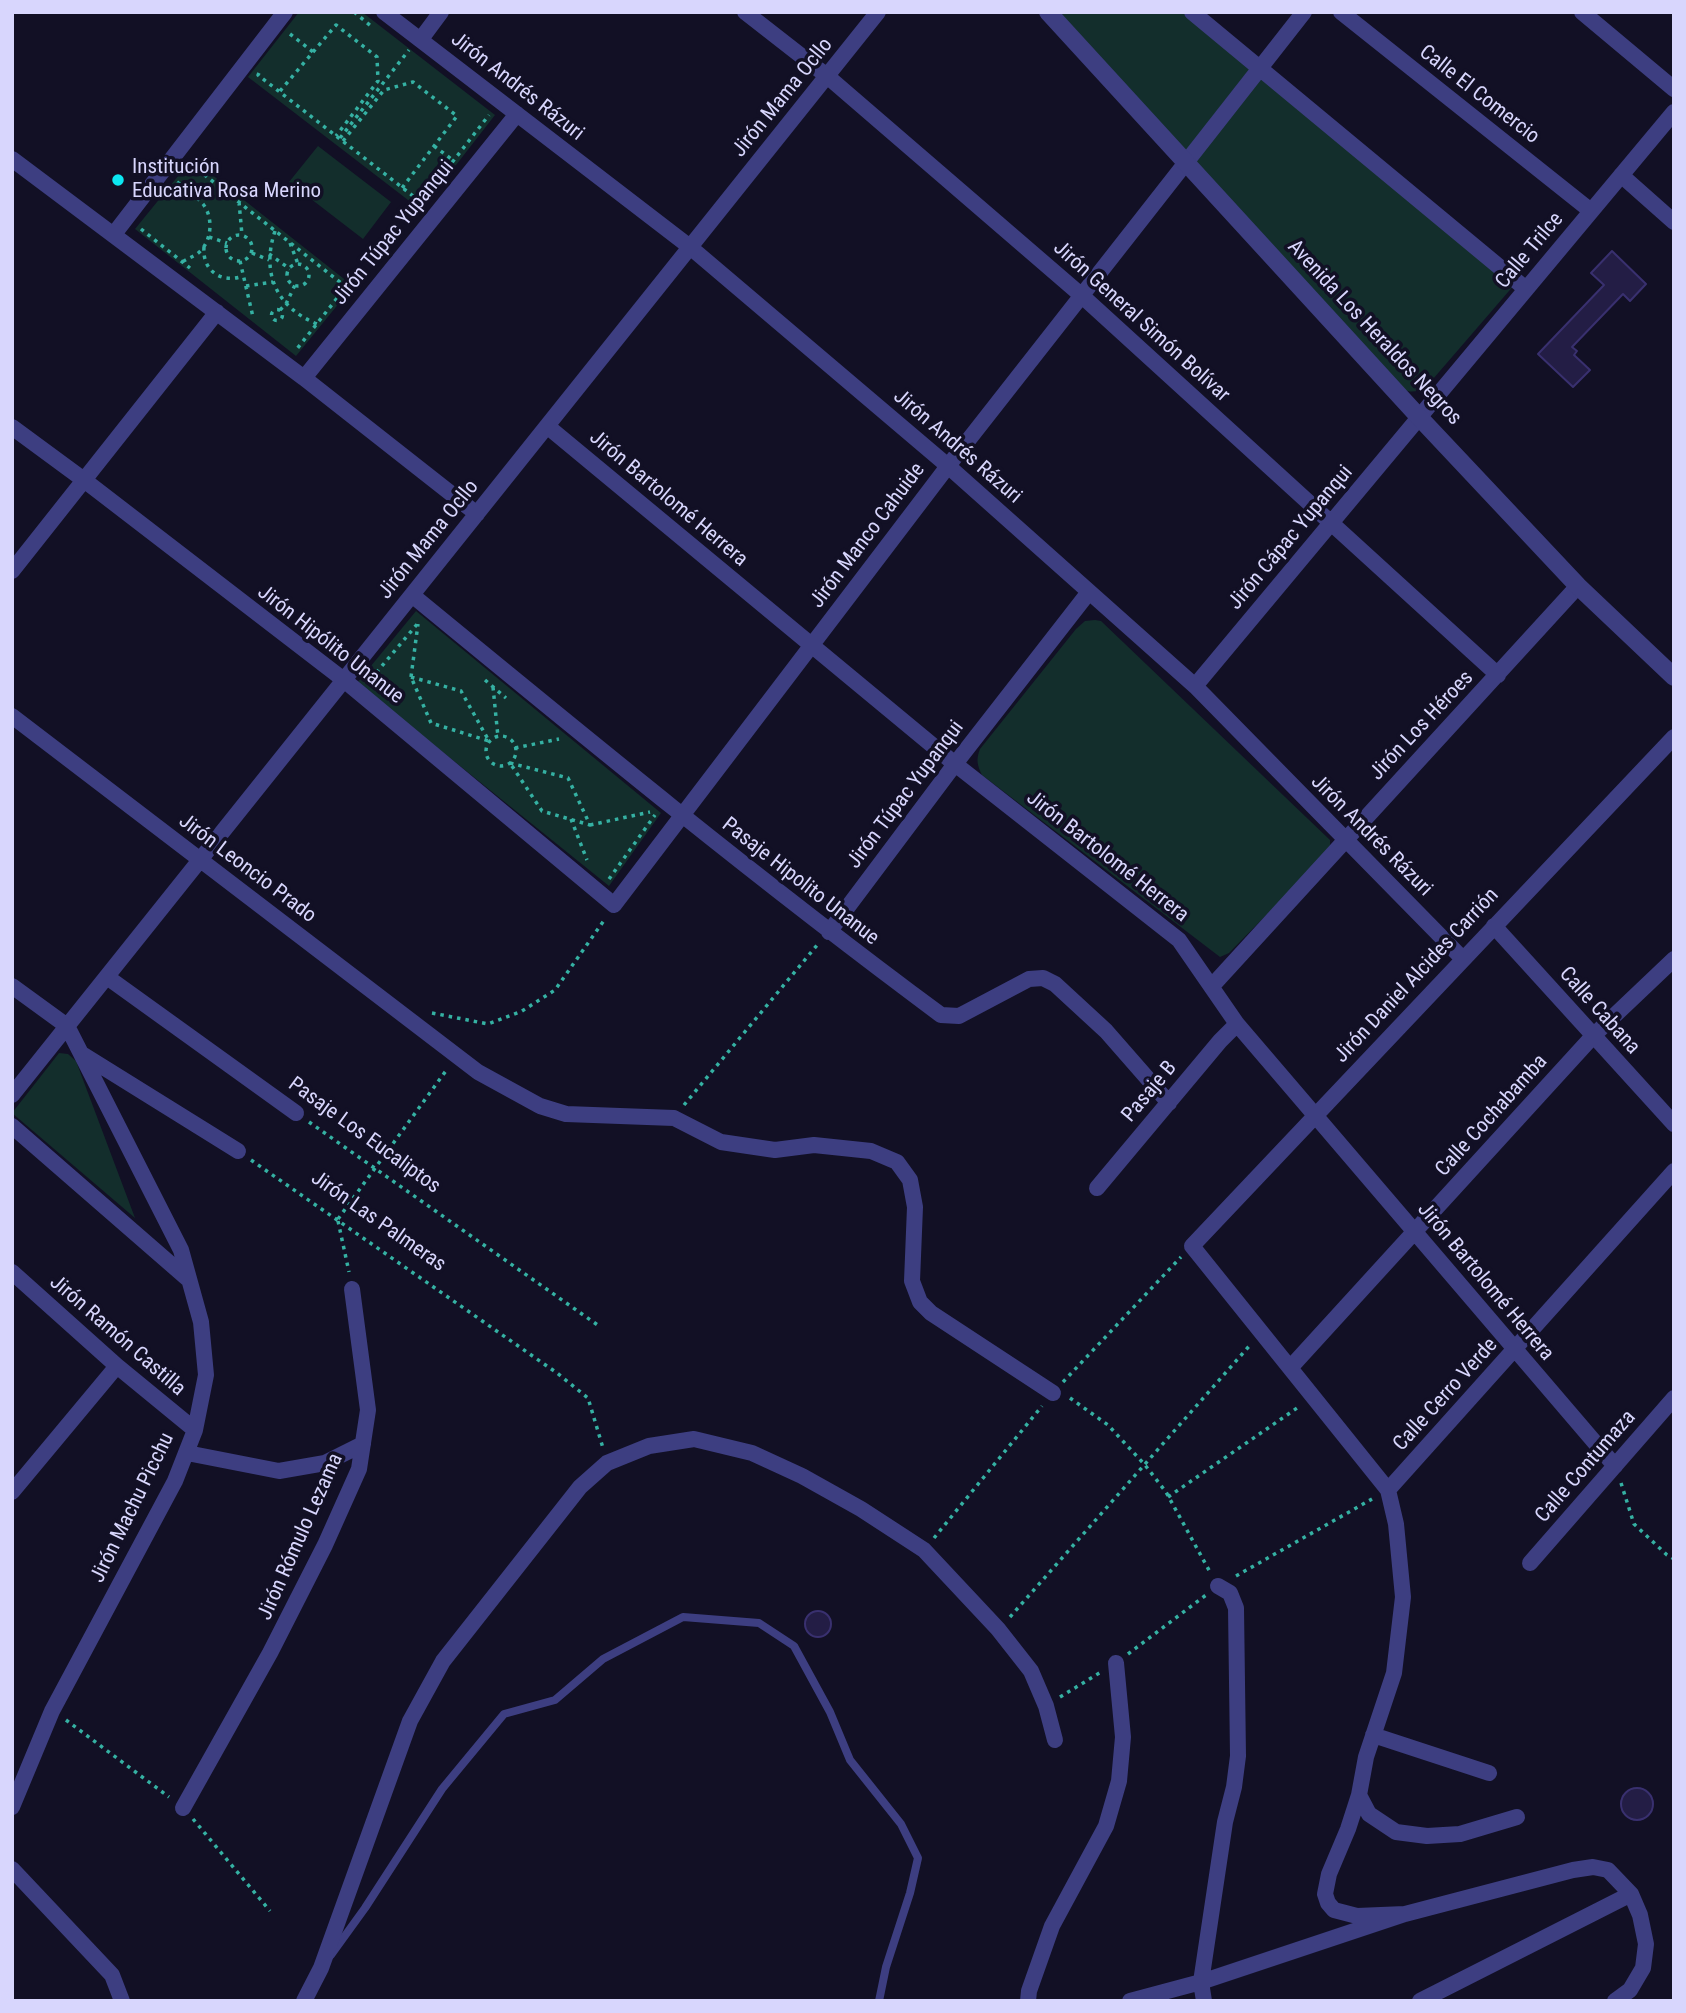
<!DOCTYPE html>
<meta charset="utf-8">
<style>
body{margin:0}
#map{position:relative;width:1686px;height:2013px;overflow:hidden;background:#121025;font-family:"Roboto Condensed",sans-serif}
canvas{display:block}
.frame{position:absolute;inset:0;border:14px solid #d8d6fd;pointer-events:none}
</style>
<div id="map">
<canvas width="1686" height="2013"></canvas>
<div class="frame"></div>
</div>
<script>
const ctx = document.querySelector('canvas').getContext('2d');
ctx.lineJoin = 'round';
function fill(path, color) { ctx.fillStyle = color; ctx.fill(path, 'evenodd'); }
function stroke(path, color, width, dash) { ctx.strokeStyle = color; ctx.lineWidth = width; ctx.lineCap = dash ? 'butt' : 'round'; ctx.setLineDash(dash || []); ctx.stroke(path); }
function label(font, color, halo, rows, align = 'center') {
  ctx.font = font + ' "Roboto Condensed",sans-serif'; ctx.lineWidth = 7; ctx.setLineDash([]); ctx.textBaseline = 'middle'; ctx.strokeStyle = halo; ctx.fillStyle = color; for (const [text, x, y, turn = 0] of rows) {
    ctx.save(); ctx.translate(x, y); ctx.rotate((+turn || 0) * Math.PI / 180); ctx.textAlign = isNaN(turn) ? turn : align; if (halo) ctx.strokeText(text, 0, 0); ctx.fillText(text, 0, 0); ctx.restore();
  }
}
fill(new Path2D(`
 M299 12H362L495 115 421 210 248 77Z
 M1055 12H1186L1252 66 1184 153Z
 M1260 73 1515 284 1427 386C1418 391 1412 394 1403 389L1192 161Z
 M318 146 391 202 363 239 289 182Z
 M192 159 353 286 296 356 135 229Z
 M416 611 661 813 609 886 357 683Z
 M1095 620 1101 621 1330 840V847L1328 852 1229 953 1220 957 982 775C977 765 976 759 980 749L1076 629 1085 621Z
 M59 1053 68 1054 76 1061 135 1218 12 1113Z`), '#132e2c');
const building = new Path2D(`
 M1612 251 1646 284 1630 301 1623 294 1572 347 1577 351 1574 355 1590 370 1573 387 1538 354 1604 285 1591 273Z
 M805 1624a13 13 0 1 1 26 0a13 13 0 1 1-26 0Z
 M1621 1804a16 16 0 1 1 32 0a16 16 0 1 1-32 0Z`);
fill(building, '#231d45');
stroke(building, '#39306f', 2);
stroke(new Path2D(`
 M354 12 371 26
 M290 34 313 52
 M259 73 258 75 422 203 423 200
 M280 91 336 25 377 57 378 81 336 136
 M340 138 409 50
 M343 141 384 90 413 82 457 116 402 188
 M434 146 454 161
 M191 166 192 165 346 287 296 350
 M447 169 489 115
 M177 182C186 189 196 196 203 204 214 218 212 243 197 254 192 257 187 259 182 262
 M239 202 242 235
 M141 229 190 268
 M275 231C261 273 276 307 317 324
 M226 248a13 13 0 1 1 26 0a13 13 0 1 1-26 0Z
 M209 237 227 243
 M290 243 298 264
 M204 247C202 271 222 284 243 276
 M252 253 269 260
 M269 254 290 269
 M240 261 253 317
 M287 275a11 11 0 1 1 22 0a11 11 0 1 1-22 0Z
 M246 286 273 282
 M271.5 315a5.5 5.5 0 1 1 11 0a5.5 5.5 0 1 1-11 0Z
 M280 310 286 304 295 285
 M411 677 461 691 489 741 431 723Z
 M411 677 418 624
 M371 679 419 622
 M485 680 506 698
 M493 687 498 737
 M486 751a15 15 0 1 1 30 0a15 15 0 1 1-30 0Z
 M515 748 559 739
 M510 763 568 778 590 825 542 811Z
 M571 819 587 860
 M590 825 650 812
 M609 879 655 815
 M432 1013 488 1024 522 1011 555 990 605 919
 M684 1105 818 944
 M309 1122 599 1326
 M251 1160 557 1373 588 1398 603 1448
 M338 1219 448 1068
 M338 1221 349 1272
 M1063 1382 1181 1257
 M1070 1398 1108 1425 1145 1465 1166 1492 1210 1572
 M1621 1483 1634 1524 1667 1555 1674 1559
 M1168 1497 1300 1406
 M934 1538 1042 1406
 M1236 1576 1372 1499
 M1010 1617 1251 1344
 M1128 1654 1206 1595
 M1060 1697 1101 1672
 M66 1720 169 1797
 M193 1819 270 1911`), '#35b1a3', 3.5, [3.5, 5]);
stroke(new Path2D(`
 M331 1955 365 1908 442 1789 504 1714 555 1700 603 1659 683 1617 759 1623 794 1646 830 1712 850 1760 901 1824 918 1858 910 1893 886 1967 879 2001`), '#3d3e81', 8);
stroke(new Path2D(`
 M384 12 690 247 948 466 1195 686 1462 958
 M745 12 827 76 1081 295 1498 675
 M1192 12 1526 289
 M1341 12 1591 211
 M1582 12 1674 89
 M421 39 441 12
 M12 159 304 378 477 514
 M1621 175 1674 222
 M114 234 285 12
 M304 378 517 114
 M547 426 955 764 1179 940 1237 1024 1615 1466
 M12 427 84 480 344 680 614 905 948 466 1304 12
 M12 571 217 312
 M412 595C586 738 760 881 941 1015L959 1016 1029 979 1043 978 1055 984 1106 1031 1169 1103
 M1195 686 1674 112
 M12 716 478 1072 540 1106 566 1114 674 1118 721 1142 775 1150 814 1145 871 1151 897 1162 910 1180 915 1207 912 1281 920 1302 931 1313 1053 1393
 M1494 926 1674 1124
 M829 932 955 764 1089 592
 M107 977 296 1113
 M12 986 67 1026 181 1250 201 1322 206 1375 195 1430 175 1481 52 1711 12 1807
 M1212 986 1578 586
 M82 1054 238 1151
 M12 1095 878 12
 M12 1126 189 1280
 M1097 1188 1220 1041 1237 1024
 M12 1272 117 1366 195 1430
 M1290 1368 1594 1035 1674 959
 M187 1453 279 1471 325 1463 363 1444
 M1388 1490 1674 1171
 M12 1492 117 1366
 M1530 1563 1674 1398
 M1373 1735 1489 1773
 M1359 1795 1369 1814 1396 1832 1427 1836 1460 1834 1517 1817
 M183 1808 270 1653 325 1545 359 1469 368 1410 352 1289
 M12 1869 112 1975 122 2001
 M1405 1914 1357 1916 1334 1910 1328 1903 1325 1894 1329 1874 1348 1829 1359 1795 1366 1757 1394 1673 1403 1597 1396 1524 1388 1490 1192 1246 1674 737
 M304 2001 321 1968 410 1721 443 1661 580 1487 607 1463 649 1446 694 1439 752 1453 802 1476 861 1509 924 1550 998 1629 1031 1671 1046 1706 1055 1740
 M1028 2001 1029 1991 1052 1926 1106 1826 1119 1781 1123 1737 1116 1663
 M1130 2001 1201 1982 1405 1914 1573 1870 1593 1867 1608 1870 1631 1894 1640 1915 1646 1944 1643 1968 1630 1990 1615 2001
 M1204 2001 1201 1982 1225 1822 1234 1787 1238 1756 1236 1608 1230 1593 1218 1586
 M1420 2001 1631 1894`), '#3d3e81', 16);
stroke(new Path2D(`
 M1048 12 1419 417 1578 586 1674 677`), '#3d3e81', 18);
for (const [x, y, r, color] of [
 [118,180,7,"#0ce7f2"]
]) { const dot = new Path2D(); dot.arc(x, y, r, 0, 2 * Math.PI); ctx.fillStyle = color; ctx.fill(dot); stroke(dot, '#121025', 2.5); }
label('21px', '#d8d6fd', '#121025', [
 ["Jirón Andrés Rázuri",517,87,38],
 ["Calle El Comercio",1479,95,38],
 ["Jirón Mama Ocllo",783,98,-51],
 ["Jirón Túpac Yupanqui",394,233,-51],
 ["Calle Trilce",1530,251,-50],
 ["Jirón General Simón Bolívar",1141,322,42],
 ["Avenida Los Heraldos Negros",1374,333,47],
 ["Jirón Andrés Rázuri",957,447,41],
 ["Jirón Bartolomé Herrera",668,499,40],
 ["Jirón Manco Cahuide",868,536,-53],
 ["Jirón Cápac Yupanqui",1291,538,-50],
 ["Jirón Mama Ocllo",429,540,-51],
 ["Jirón Hipólito Unanue",330,645,38],
 ["Jirón Los Héroes",1422,726,-47],
 ["Jirón Túpac Yupanqui",906,795,-53],
 ["Jirón Andrés Rázuri",1371,836,45],
 ["Jirón Bartolomé Herrera",1107,857,38],
 ["Jirón Leoncio Prado",247,869,37],
 ["Pasaje Hipolito Unanue",800,882,38],
 ["Jirón Daniel Alcides Carrión",1417,976,-47],
 ["Calle Cabana",1599,1011,48],
 ["Pasaje B",1150,1092,-50],
 ["Calle Cochabamba",1492,1116,-48],
 ["Pasaje Los Eucaliptos",364,1136,36],
 ["Jirón Las Palmeras",378,1222,35],
 ["Jirón Bartolomé Herrera",1485,1282,50],
 ["Jirón Ramón Castilla",117,1336,41],
 ["Calle Cerro Verde",1446,1395,-48],
 ["Calle Contumaza",1586,1467,-49],
 ["Jirón Machu Picchu",133,1508,-64],
 ["Jirón Rómulo Lezama",301,1537,-66]
]);
label('21px', '#d8d6fd', '#121025', [
 ["Institución",132,168],
 ["Educativa Rosa Merino",132,192]
], 'left');
</script>
